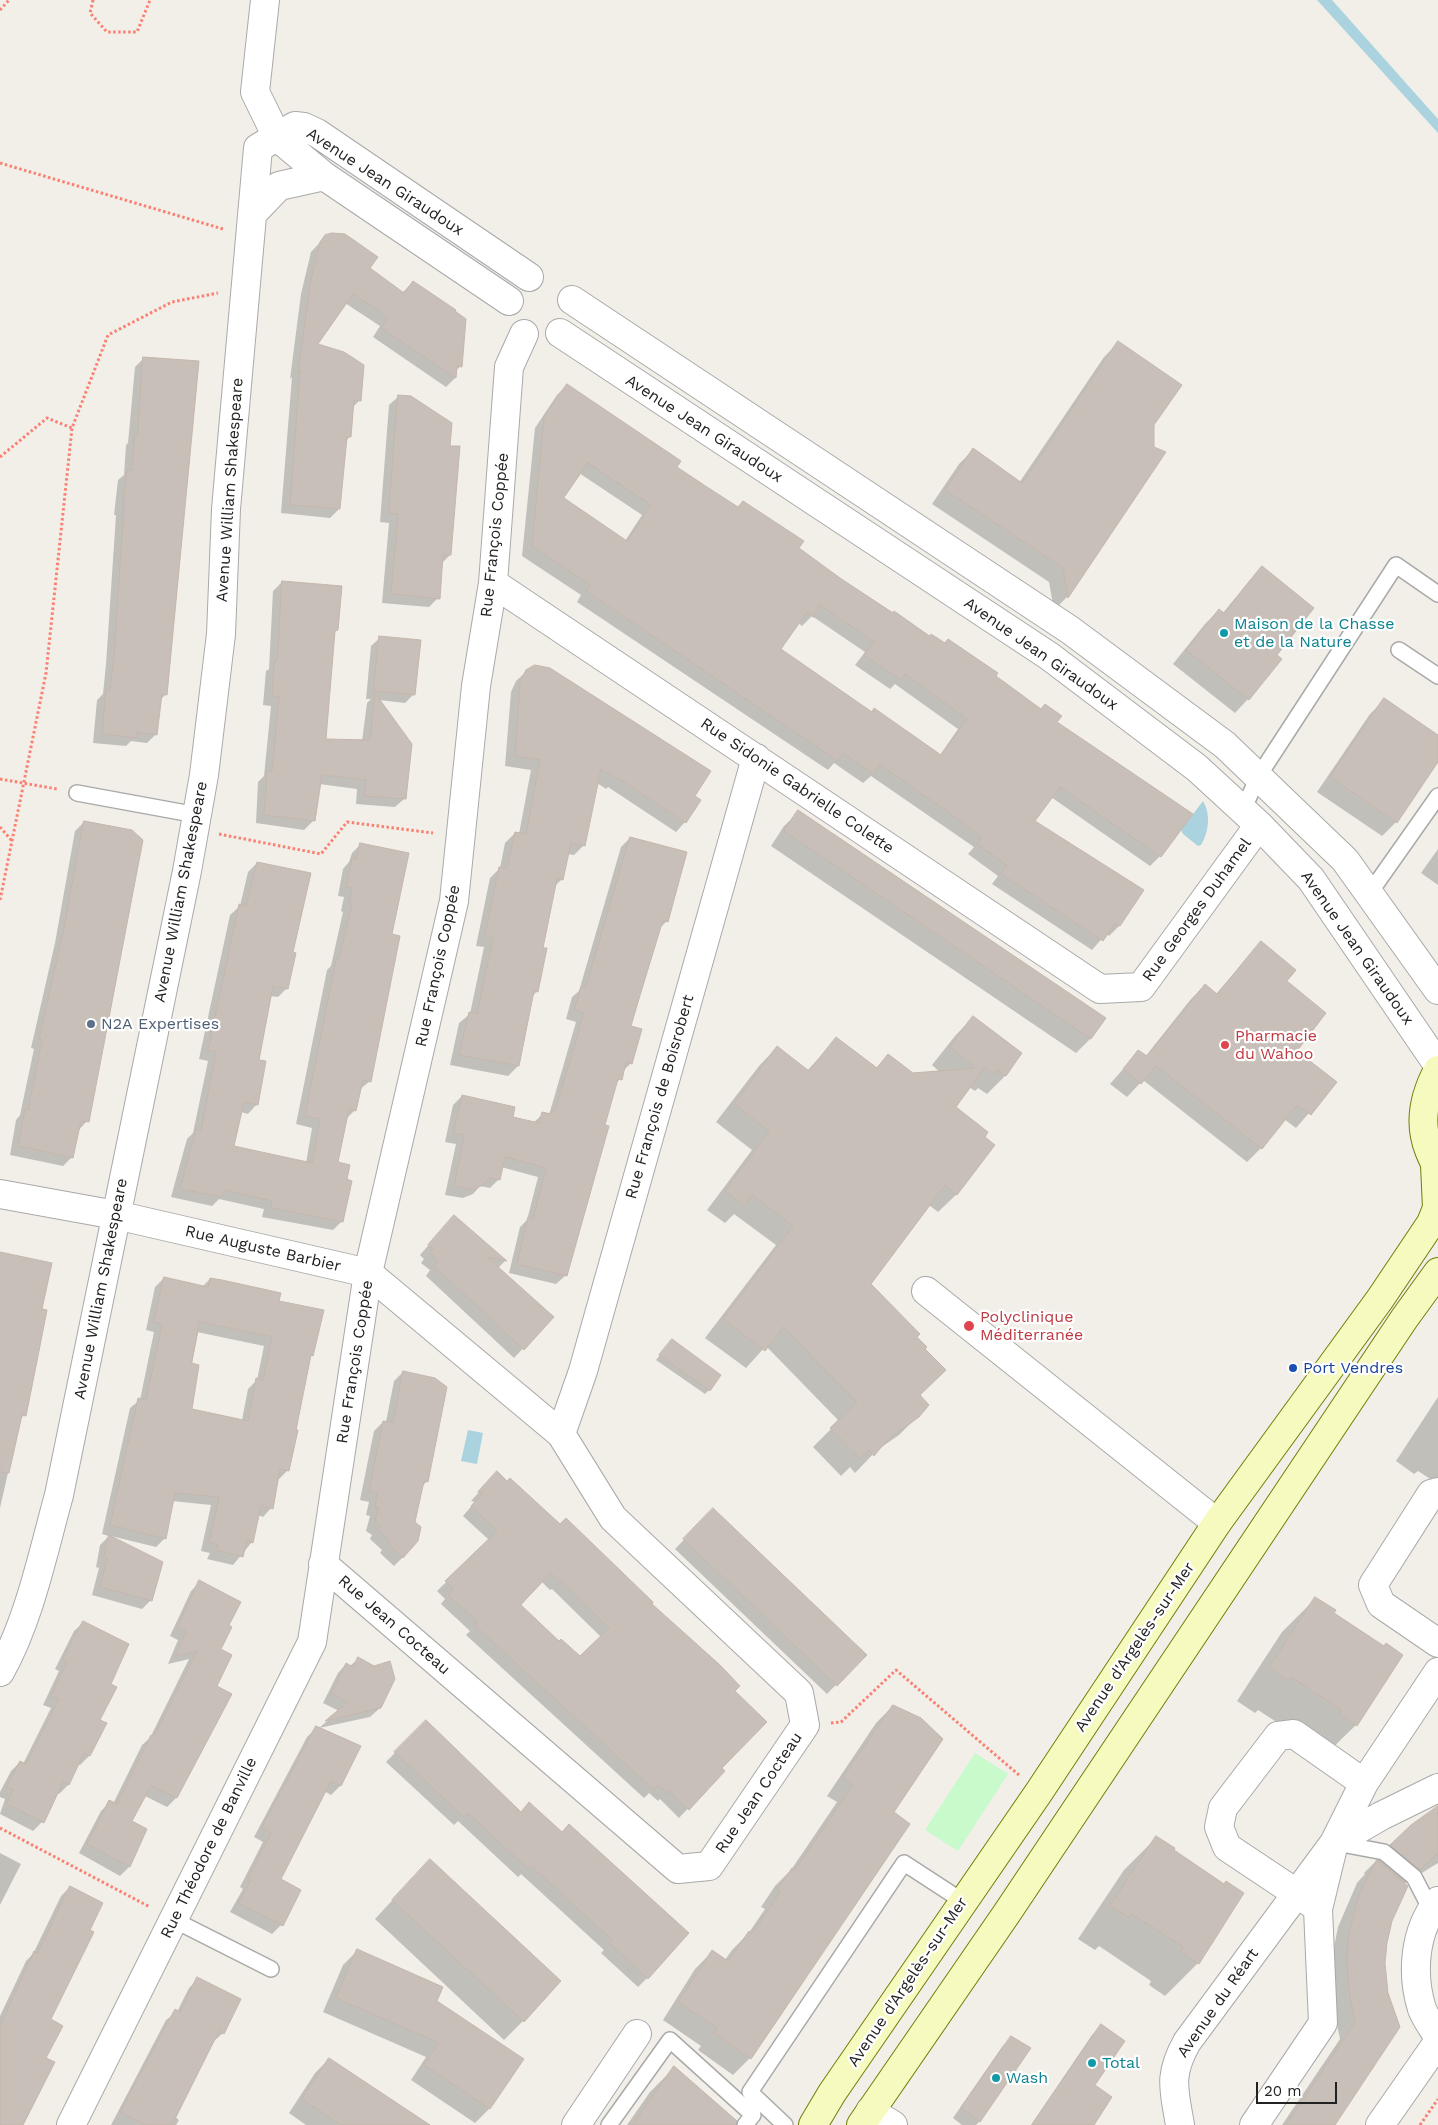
<!DOCTYPE html>
<meta charset="utf-8">
<style>
body{margin:0}
#map{position:relative;width:1438px;height:2125px;overflow:hidden;background:#f2efe9;font-family:"Work Sans",sans-serif}
canvas{display:block}
.scale{position:absolute;left:1256px;top:2082px;width:81px;height:22px;box-sizing:border-box;border:2px solid #222;border-top:0;padding-left:6px;font-size:15px;line-height:18px;white-space:nowrap;color:#222;-webkit-text-stroke:4px #fff;paint-order:stroke}
</style>
<div id="map">
<canvas width="1438" height="2125"></canvas>
<div class="scale">20 m</div>
</div>
<script>
const ctx = document.querySelector('canvas').getContext('2d');
ctx.lineJoin = 'round';
function fill(path, color) { ctx.fillStyle = color; ctx.fill(path, 'evenodd'); }
function stroke(path, color, width, dash) { ctx.strokeStyle = color; ctx.lineWidth = width; ctx.lineCap = dash ? 'butt' : 'round'; ctx.setLineDash(dash || []); ctx.stroke(path); }
function label(font, color, halo, rows, align = 'center') {
  ctx.font = font + ' "Work Sans",sans-serif'; ctx.lineWidth = 4.5; ctx.setLineDash([]); ctx.textBaseline = 'middle'; ctx.strokeStyle = halo; ctx.fillStyle = color; for (const [text, x, y, turn = 0] of rows) {
    ctx.save(); ctx.translate(x, y); ctx.rotate((+turn || 0) * Math.PI / 180); ctx.textAlign = isNaN(turn) ? turn : align; if (halo) ctx.strokeText(text, 0, 0); ctx.fillText(text, 0, 0); ctx.restore();
  }
}
fill(new Path2D(`
 M975 1753 1008 1774 958 1851 925 1830Z`), '#c8facc');
fill(new Path2D(`
 M1317 0H1332L1438 119V133Z
 M1203 801C1211 814 1209 832 1201 845L1198 846 1183 834 1181 830Z
 M468 1430 483 1433 477 1464 461 1461Z`), '#aad3df');
fill(new Path2D(`
 M326 236 402 293 413 282 461 366 455 371V378L446 387 373 337 380 326 345 303 316 345 360 400 352 408 350 436 346 441 339 509 330 518 281 513 292 377 290 379 301 294 311 252Z
 M1118 343 1153 425 1152 448 1164 453 1067 597 1054 610 1049 582 932 504 959 464 973 450 1019 483 1104 357Z
 M144 358 166 694 160 700 156 734 147 743 131 741 126 746 93 743 97 700 103 694 106 664 116 515H114L118 480 124 475 126 445 128 443 135 367Z
 M567 385 675 467 797 548 839 579 994 676 1055 722 1191 815 1160 856 1150 866 1051 797 1034 821 1143 890 1119 926 1109 936 1106 934 1092 950 992 884 998 876 968 854 974 847 871 776 863 783 834 763 828 770 577 602 581 595 522 556 535 428 557 395ZM579 473 642 515 625 541 562 499ZM812 616 865 652 855 665 890 689 895 684 958 729 940 755 874 709 871 713 780 650 798 623 802 626Z
 M399 396 448 447 450 555 441 564 438 598 429 607 382 603 389 523 380 522 389 405Z
 M1262 567 1275 655 1248 699 1235 713 1173 664 1205 624 1219 610 1223 613 1249 581Z
 M282 582 337 630 334 633 324 740 362 741 367 703 371 699H366L371 646 380 638 414 694 405 703 379 700 404 799 395 807 356 804 357 789 319 784 313 821 304 830 256 823 258 782 264 776 271 706 263 705 266 671 269 669 273 591Z
 M527 671 693 796 685 822 676 832 608 787 606 789 597 783 584 845 574 855 567 854 562 879 554 887 542 949 537 991 532 997 518 1066 508 1076 450 1065 459 1023 470 1014 484 947 476 946 490 878 500 868 505 843 515 833 519 834 531 770 505 766 511 692 516 681Z
 M1384 700 1438 736V760L1396 822 1382 836 1317 792 1370 714Z
 M799 812 1104 1018 1090 1039 1076 1053 771 846 784 826Z
 M84 822 87 1121 78 1131 72 1157 63 1166 10 1155 16 1120 20 1115 34 1049 31 1048 55 943 75 831Z
 M630 838 667 921 659 929 630 1027 631 1063 622 1072 620 1079 614 1086 565 1276 556 1284 509 1273 520 1227 527 1220 538 1177 501 1167 499 1179 490 1188 480 1186 473 1194 463 1198 445 1195 456 1144 445 1142 453 1105 462 1096 512 1118 533 1123 543 1114 549 1115 576 1022 566 1019 572 997 579 991 621 847Z
 M361 844 390 935 370 1081 359 1090 355 1110 346 1119 336 1163 342 1221 333 1230 262 1217 264 1209 219 1199 212 1206 171 1197 187 1139 193 1133 208 1061 199 1059 230 915 240 906 248 872 257 863 292 953 287 988 278 997 270 996 257 1061V1104L248 1114 241 1112 233 1147 306 1163 312 1128 296 1124 327 970 331 966 343 912 341 911 344 897 338 896 343 869 349 862 352 853Z
 M1438 849V885L1421 873Z
 M1261 942 1285 981 1295 1051 1335 1083 1296 1128 1284 1119 1261 1148 1247 1162 1143 1080 1127 1097 1110 1084 1138 1052 1145 1057 1191 999 1205 985 1216 994Z
 M973 1017 1021 1054 1005 1076 987 1094 978 1088 975 1091 969 1087 955 1107 957 1194 938 1212 929 1205 869 1284 915 1337 924 1349 918 1416 899 1435 876 1451 855 1473 850 1467 841 1476 813 1447 839 1421 766 1346 746 1368 705 1338 776 1245 734 1214 725 1223 707 1210 752 1150 716 1122 759 1066 777 1047 807 1071 836 1039 876 1068 888 1056 913 1075 940 1072 932 1065 955 1036Z
 M454 1216 505 1261 498 1268 552 1317 514 1358 426 1276 430 1270 421 1263 424 1259 420 1255Z
 M0 1253 41 1310 24 1415 20 1420 0 1508Z
 M164 1278 202 1287 210 1279 278 1302 312 1355 309 1358 288 1470 279 1479H277L271 1508 263 1517 258 1515 252 1542 233 1565 207 1559 210 1553 201 1551 211 1505 172 1501 165 1538 156 1547 111 1536 151 1600 142 1609 92 1595 99 1568 96 1567 100 1545 109 1536 102 1534 130 1408 140 1400 154 1332 146 1330 155 1287ZM197 1332 264 1346 257 1380 248 1389 242 1420 190 1410 191 1364Z
 M668 1345 709 1390 705 1394 656 1360Z
 M403 1372 427 1481 422 1487 403 1557 394 1566 380 1553 382 1550 370 1539 372 1535 366 1531 370 1516 366 1515 369 1502 360 1500 374 1431 383 1422H386L394 1381Z
 M1438 1397V1484L1418 1471 1414 1474 1396 1461Z
 M489 1481 507 1482 650 1604 733 1691 720 1768 723 1771 679 1818 660 1799 658 1801 649 1793 644 1798 466 1635 470 1631 441 1604 445 1599 437 1591 489 1540 463 1516 475 1502 471 1501ZM541 1581 550 1590 552 1589 601 1637 580 1657 559 1643 519 1606Z
 M713 1510 865 1655 827 1694 675 1549Z
 M200 1582 228 1625 219 1650 215 1687 230 1694 176 1798 167 1807 145 1796 131 1822 146 1830 129 1867 120 1876 79 1853 101 1811 110 1802 113 1804 142 1745 150 1738 189 1659 168 1664 178 1640 170 1636 191 1591Z
 M1315 1599 1332 1614 1383 1648 1402 1655 1356 1725 1322 1758 1309 1743 1258 1710 1255 1713 1237 1701 1282 1632Z
 M84 1622 109 1684 98 1720 105 1723 89 1756 80 1765 78 1764 68 1785 59 1794 57 1793 42 1822 33 1831 0 1814 5 1799 0 1797V1792L11 1771 20 1762 23 1764 51 1708 43 1705 59 1671 55 1669 74 1631Z
 M358 1659 380 1708 370 1717 319 1728 339 1711 323 1703 338 1673 346 1664 350 1666Z
 M893 1706 892 1813 908 1824 750 2058 733 2075 698 2050 701 2046 663 2020 695 1969 712 1952 725 1960 732 1950 748 1934 765 1909 761 1907 775 1886 791 1870 837 1802 827 1796 876 1723Z
 M426 1721 520 1813 647 1978 638 1987 601 1953 604 1950 521 1874 518 1877 458 1821 454 1825 386 1762Z
 M316 1728 359 1746 340 1786 331 1795 324 1791 279 1880 281 1925 272 1934 230 1912 243 1889 240 1887 263 1842 254 1837 307 1737Z
 M1438 1809V1863L1404 1884 1390 1921 1333 2125H1282L1340 2039 1332 2002 1333 1952 1338 1927 1357 1883 1365 1874 1364 1873 1391 1846 1412 1826Z
 M1157 1837 1198 1963 1165 1996 1149 1985 1151 1981 1099 1946 1095 1950 1078 1939 1124 1870Z
 M0 1853 21 1864 0 1905Z
 M412 1879 523 2021 504 2040 375 1919Z
 M70 1887 44 2059 22 2125H0V2016L26 1961 33 1954 61 1896Z
 M357 1951 522 2059 489 2109 475 2123 411 2080 426 2057 323 2012 343 1965Z
 M198 1979 223 2033 213 2042 175 2117 179 2120 176 2125H111L166 2020 177 2012 189 1988Z
 M1101 2026 1094 2085 1092 2125H1031L1092 2035Z
 M1011 2038 979 2122 976 2125H962L953 2118 1002 2047Z
 M329 2059 427 2125H306L289 2113 315 2073Z
 M674 2068 724 2125H627L650 2092Z`), '#0003');
const building = new Path2D(`
 M332 233 345 234 378 257 370 268 404 293 413 281 456 310 455 311 466 319 462 367 457 366 456 378 381 328 388 317 353 294 318 344 344 352 364 365 361 401 354 400 351 437H347L340 509 290 505 300 370 298 373 310 284 320 242 325 235Z
 M1118 341 1182 385 1154 425V447L1166 452 1068 598 1063 568 945 490 973 448 1022 483Z
 M143 357 199 361 167 695 162 694 157 735 137 732 136 738 102 734 106 689 110 690 114 654 124 506H123L127 470H132L134 435H137Z
 M567 384 681 461 677 467 707 487 738 507 743 501 804 541 799 548 840 578 893 613 894 611 928 635 930 636 931 634 945 643 948 639 998 673 996 676 1041 709 1045 704 1062 716 1057 722 1193 814 1161 857 1060 787 1035 821 1144 890 1120 926 1115 923 1103 941 1001 874 1007 865 977 844 982 837 945 810 880 765 874 774 843 753 838 761 586 591 590 585 532 546 544 417ZM588 463 651 505 627 541 564 498ZM820 605 874 642 864 655 901 680 905 674 967 719 941 755 874 708 872 712 781 649 807 612 813 617Z
 M398 395 411 396 452 423 450 446H460L451 555H443L440 599 391 594 398 514 389 513Z
 M1262 566 1314 608 1277 655 1282 659 1249 700 1186 650 1219 609 1224 613Z
 M282 581 342 586 338 630 335 631 326 739 370 740 375 693 412 744 406 799 364 796 366 780 322 775 315 821 264 815 267 771H272L279 697 272 696 274 661H277Z
 M379 636 421 640 415 695 374 691Z
 M535 665 550 668 711 771 695 796 701 800 686 823 618 778 617 779 601 769 585 846 571 843 563 880 557 879 543 948H547L538 992 534 991 519 1066 459 1055 469 1012 477 1014 493 938 485 936 499 867 507 868 515 832 526 834 540 760 515 756 520 681 526 670Z
 M1384 698 1438 735V762L1397 823 1330 777Z
 M798 810 1106 1018 1091 1039 784 831Z
 M84 821 132 830 143 840 89 1122 81 1121 73 1158 18 1146 25 1109 28 1110 42 1040 39 1039 63 933Z
 M630 837 687 852 668 922 663 920 638 1002 631 1026 642 1029 632 1064 626 1062 622 1080 618 1079 605 1125 609 1126 567 1276 517 1264 528 1217 533 1219 546 1168 505 1157 500 1180 489 1178 483 1185 473 1190 454 1186 464 1135 453 1133 462 1095 515 1107 513 1117 539 1123 542 1112 551 1114 552 1110 555 1111 584 1013 574 1010 581 987 585 988Z
 M360 843 409 853 392 934 400 936 371 1082 363 1080 356 1111 349 1109 338 1162 350 1165 347 1179 352 1181 343 1222 271 1208 272 1201 224 1190 222 1197 180 1189 196 1129 201 1130 216 1052 208 1050 239 904 246 906 257 862 311 873 293 952 296 953 288 989 273 986 259 1060 266 1061 258 1105 244 1102 234 1146 312 1163 320 1119 305 1116 336 959 339 960 352 903 349 902 352 888 346 887 352 858 356 859Z
 M1261 941 1296 970 1287 981 1326 1013 1297 1051 1337 1082 1311 1115 1297 1105 1262 1149 1156 1066 1141 1084 1123 1069 1138 1050 1147 1056 1205 984 1217 994Z
 M973 1016 1022 1053 1006 1076 997 1070 994 1074 985 1067 956 1107 988 1132 985 1137 995 1145 957 1195 945 1185 871 1284 920 1334 917 1337 927 1347 925 1349 946 1370 920 1395 929 1405 919 1417 887 1440 874 1456 869 1450 860 1459 830 1428 857 1402 831 1376 783 1327 765 1351 723 1319 793 1226 752 1195 744 1206 725 1191 769 1131 734 1104 777 1046 809 1071 836 1037 877 1068 888 1054 913 1073 975 1068 950 1047Z
 M454 1215 507 1261 487 1257 554 1317 524 1350 434 1266 438 1261 430 1253 433 1249 428 1245Z
 M0 1252 52 1263 42 1309 47 1310 37 1361 26 1416 22 1415 9 1473 0 1472Z
 M164 1277 208 1287 210 1278 222 1280 281 1293 279 1301 324 1310 313 1356 311 1355 296 1430H298L289 1471 280 1469 273 1509 261 1506 253 1543 247 1540 243 1557 215 1550 218 1545 209 1542 219 1497 175 1493 166 1539 110 1525 138 1398 146 1400 162 1324 154 1322ZM200 1322 272 1337 263 1380 256 1378 248 1421 192 1409 199 1365 192 1363Z
 M672 1339 721 1375 710 1391 659 1355Z
 M403 1371 435 1378 447 1387 428 1482 424 1481 415 1522 421 1527 418 1541 403 1558 388 1543 390 1541 378 1529 380 1526 375 1521 378 1507H375L377 1493 369 1491 383 1421 393 1422Z
 M497 1471 507 1481 510 1478 560 1524 566 1518 653 1602 652 1604 720 1665 740 1686 735 1691 767 1722 722 1768 725 1771 689 1810 669 1791 668 1793 658 1785 654 1790 474 1625 478 1622 448 1595 453 1589 445 1581 497 1531 471 1506 483 1493 478 1492ZM551 1573 560 1582 561 1581 609 1628 580 1656 561 1639 559 1641 521 1605Z
 M713 1508 867 1655 837 1686 683 1539Z
 M109 1535 163 1562 152 1601 100 1587 107 1559 104 1558Z
 M199 1580 241 1602 229 1625 232 1627 221 1649 232 1655 217 1686 232 1694 177 1798 151 1786 132 1821 147 1829 130 1867 87 1844 109 1800 117 1804 151 1735 154 1736 197 1651 176 1656 186 1631 178 1627Z
 M1315 1597 1336 1610 1334 1613 1384 1646 1386 1643 1403 1655 1357 1726 1339 1714 1341 1710 1291 1677 1289 1681 1269 1668Z
 M83 1621 129 1644 111 1684 117 1687 100 1720 107 1723 90 1756 84 1753 69 1785 63 1782 44 1823 6 1804 13 1790 6 1787 20 1761 26 1764 59 1699 51 1696 67 1662 63 1660Z
 M358 1657 374 1666 390 1661 395 1679 381 1708 325 1721 348 1702 331 1694 346 1663 353 1667Z
 M893 1705 921 1718 943 1739 894 1812 910 1824 751 2059 714 2033 717 2028 678 2002 712 1950 728 1961 749 1931 752 1934 780 1892 777 1890 792 1868 795 1870 853 1785 843 1778Z
 M426 1720 521 1812 529 1802 562 1832 569 1824 689 1933 648 1979 609 1943 612 1940 531 1866 528 1869 468 1813 464 1817 394 1752Z
 M316 1726 361 1746 341 1786 331 1781 281 1879 301 1890 283 1926 238 1903 251 1880 248 1878 271 1833 262 1828Z
 M1438 1806V1853L1420 1870 1390 1845 1411 1825Z
 M1156 1836 1175 1848 1174 1850 1224 1884 1226 1881 1244 1893 1199 1964 1181 1952 1183 1947 1132 1914 1129 1918 1110 1906Z
 M430 1859 561 1981 524 2022 392 1900Z
 M1377 1860 1408 1886 1392 1921 1387 1943 1385 1963 1388 1993 1400 2027 1335 2125H1286L1355 2022 1348 1985 1347 1954 1349 1934 1358 1898Z
 M70 1886 103 1903 90 1930 94 1932 51 2019 63 2026 46 2058 55 2062 23 2125H0V2026L34 1951 37 1953Z
 M357 1949 443 1987 437 2001 524 2059 490 2109 424 2065 439 2043 336 1998Z
 M197 1977 241 1999 224 2034 219 2031 172 2125H145L120 2112 175 2009 180 2012Z
 M1101 2024 1125 2041 1095 2085 1112 2097 1094 2125H1032Z
 M1011 2036 1031 2048 980 2122 961 2108Z
 M329 2058 430 2125H341L302 2099Z
 M674 2066 737 2121 736 2125H633Z`);
fill(building, '#c7bfb8');
stroke(building, '#c4b6ab', 1);
const service = new Path2D(`
 M1399 650 1438 676
 M77 793 197 815
 M1243 810 1258 777 1396 565 1438 594
 M1369 894 1438 796
 M1336 1843 1384 1852 1414 1877 1431 1910
 M174 1920 271 1969
 M609 2125 670 2040 753 2115 745 2125
 M785 2125 750 2092 904 1863 964 1902`);
const minor = new Path2D(`
 M265 0 255 92 277 137 324 176 509 301
 M253 213 279 186 324 176
 M572 300 1070 630 1225 745 1345 860 1438 990
 M560 333 1049 656 1197 768 1259 825 1311 879 1438 1065
 M493 583 1100 989 1141 987 1259 825
 M0 1194 116 1215 368 1273 561 1434 613 1518 799 1693 805 1725 709 1866 678 1869 323 1564
 M926 1291 1217 1523
 M561 1434 583 1371 756 758
 M1438 1492 1431 1494 1373 1585 1381 1604 1438 1643
 M0 1672C29 1621 43 1553 59 1495L187 871 204 775 221 634 226 509 258 148 295 126 304 127 317 133 529 277
 M1438 1901C1414 1931 1411 1974 1422 2009 1426 2019 1433 2028 1438 2037
 M1311 1903 1227 1847 1219 1827 1223 1808 1278 1736 1294 1734 1364 1783
 M870 2111 893 2125
 M71 2125 312 1642 368 1273 454 901 476 686 493 583 509 367 524 334
 M576 2125 637 2034
 M1180 2125C1174 2089 1168 2076 1187 2042L1334 1843 1364 1783 1438 1672
 M1254 2125 1323 2023 1318 1909 1334 1843 1381 1816 1438 1788
 M1380 2125 1438 2042`);
const secondary = new Path2D(`
 M1438 1070C1424 1096 1418 1122 1429 1150 1432 1157 1434 1163 1438 1168
 M813 2125 832 2093 1039 1792 1217 1523 1380 1299 1431 1223 1437 1208 1435 1165
 M861 2125 1007 1913 1404 1319 1438 1272`);
stroke(service, '#a9a9a9', 18);
stroke(minor, '#a9a9a9', 30);
stroke(secondary, '#707d05', 30);
stroke(new Path2D(`
 M93 0 90 13 107 32H137L150 0
 M0 10 9 0
 M0 163 223 229
 M0 457 47 418 72 428
 M0 779 57 789
 M0 827 12 841
 M219 834 321 854 347 822 433 833
 M0 900 46 673 72 428 108 335 172 302 218 293
 M831 1723 841 1722 896 1670 1019 1775
 M0 1828 150 1907
 M1420 2125 1438 2099`), '#fa8072', 3, [2.5, 2.5]);
stroke(service, '#fff', 15);
stroke(minor, '#fff', 28);
stroke(secondary, '#f7fabf', 28);
for (const [x, y, r, color] of [
 [1224,633,5,"#0f9aa8"],
 [91,1024,5,"#5c6f8a"],
 [1225,1045,5,"#e0444e"],
 [969,1326,6,"#e0444e"],
 [1293,1368,5,"#1a4fb4"],
 [1092,2063,5,"#0f9aa8"],
 [996,2078,5,"#0f9aa8"]
]) { const dot = new Path2D(); dot.arc(x, y, r, 0, 2 * Math.PI); ctx.fillStyle = color; ctx.fill(dot); stroke(dot, '#fff', 2); }
label('16px', '#222', '#fff', [
 ["Avenue Jean Giraudoux",385,182,33],
 ["Avenue Jean Giraudoux",704,429,33],
 ["Avenue William Shakespeare",230,490,-86],
 ["Rue François Coppée",495,535,-84],
 ["Avenue Jean Giraudoux",1041,654,35],
 ["Rue Sidonie Gabrielle Colette",797,786,34],
 ["Avenue William Shakespeare",181,892,-79],
 ["Rue Georges Duhamel",1197,910,-54],
 ["Avenue Jean Giraudoux",1357,948,55],
 ["Rue François Coppée",438,966,-78],
 ["Rue François de Boisrobert",660,1097,-74],
 ["Rue Auguste Barbier",263,1249,13],
 ["Avenue William Shakespeare",101,1289,-79],
 ["Rue François Coppée",355,1362,-81],
 ["Rue Jean Cocteau",394,1625,41],
 ["Avenue d'Argelès-sur-Mer",1135,1647,-56],
 ["Rue Jean Cocteau",759,1793,-56],
 ["Rue Théodore de Banville",209,1848,-64],
 ["Avenue d'Argelès-sur-Mer",908,1982,-56],
 ["Avenue du Réart",1218,2003,-55]
]);
label('16px', '#0d838f', '#fff', [
 ["Maison de la Chasse",1234,624],
 ["et de la Nature",1234,642],
 ["Total",1102,2063],
 ["Wash",1006,2078]
], 'left');
label('16px', '#4e5e75', '#fff', [
 ["N2A Expertises",101,1024]
], 'left');
label('16px', '#be3a42', '#fff', [
 ["Pharmacie",1235,1036],
 ["du Wahoo",1235,1054],
 ["Polyclinique",980,1317],
 ["Méditerranée",980,1335]
], 'left');
label('16px', '#164399', '#fff', [
 ["Port Vendres",1303,1368]
], 'left');
</script>
